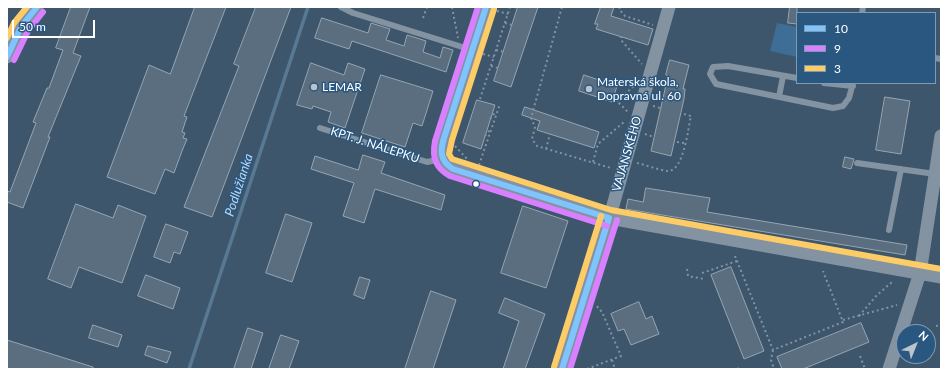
<!DOCTYPE html>
<meta charset="utf-8">
<style>
body{margin:0}
#map{position:relative;width:948px;height:376px;overflow:hidden;background:#3d566c;font-family:Lato,sans-serif}
canvas{display:block}
.frame{position:absolute;inset:0;border:8px solid #fff;pointer-events:none}
.legend{position:absolute;left:796px;top:12px;width:140px;height:72px;box-sizing:border-box;background:#295780;border:1px solid #7f9ab3;margin:0;padding:5px 7px;list-style:none;font-size:12px;color:#fff}
.legend li{display:flex;align-items:center;gap:8px;height:20px}
.legend b{width:20px;border:1px solid #7f9ab3}
.north{position:absolute;left:896px;top:324px;width:40px;height:40px;box-sizing:border-box;background:#295780;border:1px solid #7f9ab3;border-radius:50%;rotate:43deg;font-size:11px;font-weight:700;line-height:16px;text-align:center;color:#fff}
.north::after{content:'';display:block;margin:auto;width:14px;height:18px;background:#bbc4cc;clip-path:polygon(50% 0,100% 100%,50% 72%,0 100%)}
.scale{position:absolute;left:12px;top:20px;width:83px;height:18px;box-sizing:border-box;border:2px solid #fff;border-top:0;padding-left:5px;font-size:12px;line-height:14px;white-space:nowrap;color:#fff;-webkit-text-stroke:3px #295780;paint-order:stroke}
</style>
<div id="map">
<canvas width="948" height="376"></canvas>
<div class="frame"></div>
<ul class="legend">
<li><b style="height:5px;background:#80c4ff"></b>10</li>
<li><b style="height:5px;background:#d880ff"></b>9</li>
<li><b style="height:5px;background:#fdcc66"></b>3</li>
</ul>
<div class="north">N</div>
<div class="scale">50 m</div>
</div>
<script>
const ctx = document.querySelector('canvas').getContext('2d');
ctx.lineJoin = 'round';
function fill(path, color) { ctx.fillStyle = color; ctx.fill(path, 'evenodd'); }
function stroke(path, color, width, dash) { ctx.strokeStyle = color; ctx.lineWidth = width; ctx.lineCap = dash ? 'butt' : 'round'; ctx.setLineDash(dash || []); ctx.stroke(path); }
function label(font, color, halo, rows, align = 'center') {
  ctx.font = font + ' Lato,sans-serif'; ctx.lineWidth = 3; ctx.setLineDash([]); ctx.textBaseline = 'middle'; ctx.strokeStyle = halo; ctx.fillStyle = color; for (const [text, x, y, turn = 0] of rows) {
    ctx.save(); ctx.translate(x, y); ctx.rotate((+turn || 0) * Math.PI / 180); ctx.textAlign = isNaN(turn) ? turn : align; if (halo) ctx.strokeText(text, 0, 0); ctx.fillText(text, 0, 0); ctx.restore();
  }
}
fill(new Path2D(`
 M777 23 797 27V57L770 51Z`), '#3e6d96');
stroke(new Path2D(`
 M189 369 308 7`), '#587994', 3.5);
const building = new Path2D(`
 M71 7H90L73 53 81 56 48 137H50L23 208 7 202V191L10 192 36 123 33 122 47 88H49L63 50 56 48Z
 M195 7H226L184 116 187 117 182 132 185 133 183 138 187 139 182 151 174 173 165 169 155 194 107 177 149 65 170 74Z
 M256 7H291L212 217 184 207 239 66 234 64Z
 M518 7H538L511 87 494 81Z
 M601 7H614L611 16 653 29 648 45 596 29 598 24H595Z
 M790 7H797V24L788 23Z
 M322 18 368 33 371 23 390 29 386 40 404 46 407 35 417 38 426 41 423 52 440 58 443 47 453 50 446 72 352 41 349 49 315 38Z
 M670 60 689 65 683 89H685L684 99 671 156 651 151 668 76 666 75Z
 M311 63 344 75 348 63 365 69 345 128 328 122 331 112 313 106 312 109 297 105Z
 M381 75 433 91 422 126 413 123 405 147 362 133Z
 M584 75 617 86 612 102 579 91Z
 M885 97 910 101 901 154 876 150Z
 M477 100 495 105 481 149 463 143Z
 M525 107 599 132 594 148 537 130 540 121 522 115Z
 M363 155 385 162 381 173 445 195 441 210 375 189 364 223 343 216 354 183 311 169 315 156 358 170Z
 M845 157 854 159 851 169 843 167Z
 M646 188 710 198 707 212 907 245 905 255 626 209 628 199 643 202Z
 M76 204 113 218 118 205 146 216 122 283 79 267 71 288 48 279Z
 M523 206 568 221 546 288 501 273Z
 M286 214 312 223 292 282 266 273Z
 M166 224 188 232 180 254 174 252 170 263 154 257Z
 M731 267 764 351 744 359 711 275Z
 M146 275 180 288 173 309 138 296Z
 M360 277 370 280 364 299 354 295Z
 M431 291 456 300 433 369H405Z
 M505 298 545 314 525 369H503L519 321 499 313Z
 M639 302 646 319 652 316 659 334 631 345 624 329 618 331 611 314Z
 M861 323 869 342 803 369H782L777 357Z
 M93 325 122 335 118 347 89 338Z
 M248 328 263 333 251 369H234Z
 M281 335 299 341 289 369H269Z
 M7 340 93 367V369H7Z
 M148 346 171 352 167 363 145 355Z`);
fill(building, '#5a6e7f');
stroke(building, '#96a5b1', 1);
stroke(new Path2D(`
 M452 7 458 38
 M514 7 518 8
 M562 7 531 118 535 127 532 139 537 146 611 168
 M620 7 619 9 625 16 653 25
 M497 11 508 14
 M423 18 427 7
 M505 23 512 25
 M621 36V40L642 64
 M496 50 504 52
 M483 54 494 57
 M491 66 498 68
 M617 94 616 100 628 112
 M480 99 510 7
 M617 101 634 86
 M653 106 660 108
 M490 119 495 113 497 114
 M645 134 654 137
 M485 136 490 130 492 131
 M677 142 684 143
 M455 146 468 160
 M546 149 550 134
 M593 162 598 144 624 122
 M637 163C646 165 658 170 668 171 684 171 688 128 691 116L684 114
 M479 165 500 104
 M735 256 773 350 843 322 823 271
 M687 269 688 276 704 279
 M702 273 737 261
 M859 316 877 295 892 282
 M843 320 897 305
 M936 326 941 325
 M773 350 771 360 774 369
 M860 356 865 369
 M612 360 615 369
 M587 369 621 356 602 312 595 304
 M737 369 739 368`), '#8393a2', 2, [2, 3]);
stroke(new Path2D(`
 M341 7 353 13 472 50
 M862 13 863 7
 M935 58 941 59
 M797 78 728 66 713 67 710 74 716 84 833 108 843 106 849 98 853 83
 M824 83 853 86
 M779 97 783 76
 M320 128 427 162 442 159
 M857 163 935 174
 M889 230 901 169`), '#8393a2', 6);
stroke(new Path2D(`
 M486 7 444 138 441 155 447 166 609 218 941 277
 M7 57 21 27 37 7
 M562 369 608 223 669 7
 M889 369 920 273 941 136`), '#8393a2', 13);
stroke(new Path2D(`
 M486 7 444 138C440 151 440 161 453 169L609 218
 M7 57 21 27 37 7
 M562 369 609 218`), '#80c4ff', 6);
stroke(new Path2D(`
 M478 7 435 141C432 157 435 168 450 176L607 226
 M14 60 28 31 43 12
 M570 369 617 220`), '#d880ff', 6);
stroke(new Path2D(`
 M494 9 452 140 449 154 452 159 611 210 941 269
 M7 38 14 23 27 7
 M554 367 601 216`), '#fdcc66', 6);
for (const [x, y, r, color] of [
 [314,87,4,"#bbc4cc"],
 [589,89,4,"#bbc4cc"],
 [476,184,3.5,"#fff"]
]) { const dot = new Path2D(); dot.arc(x, y, r, 0, 2 * Math.PI); ctx.fillStyle = color; ctx.fill(dot); stroke(dot, '#295780', 1.5); }
label('12px', '#fff', '#295780', [
 ["Materská škola,",597,82],
 ["Dopravná ul. 60",597,96],
 ["LEMAR",322,87]
], 'left');
label('12px', '#fff', '#295780', [
 ["KPT. J. NÁLEPKU",375,145,18],
 ["VAJANSKÉHO",627,154,-74]
]);
label('italic 13px', '#bcd7ed', '#295780', [
 ["Podlužianka",239,185,-72]
]);
</script>
